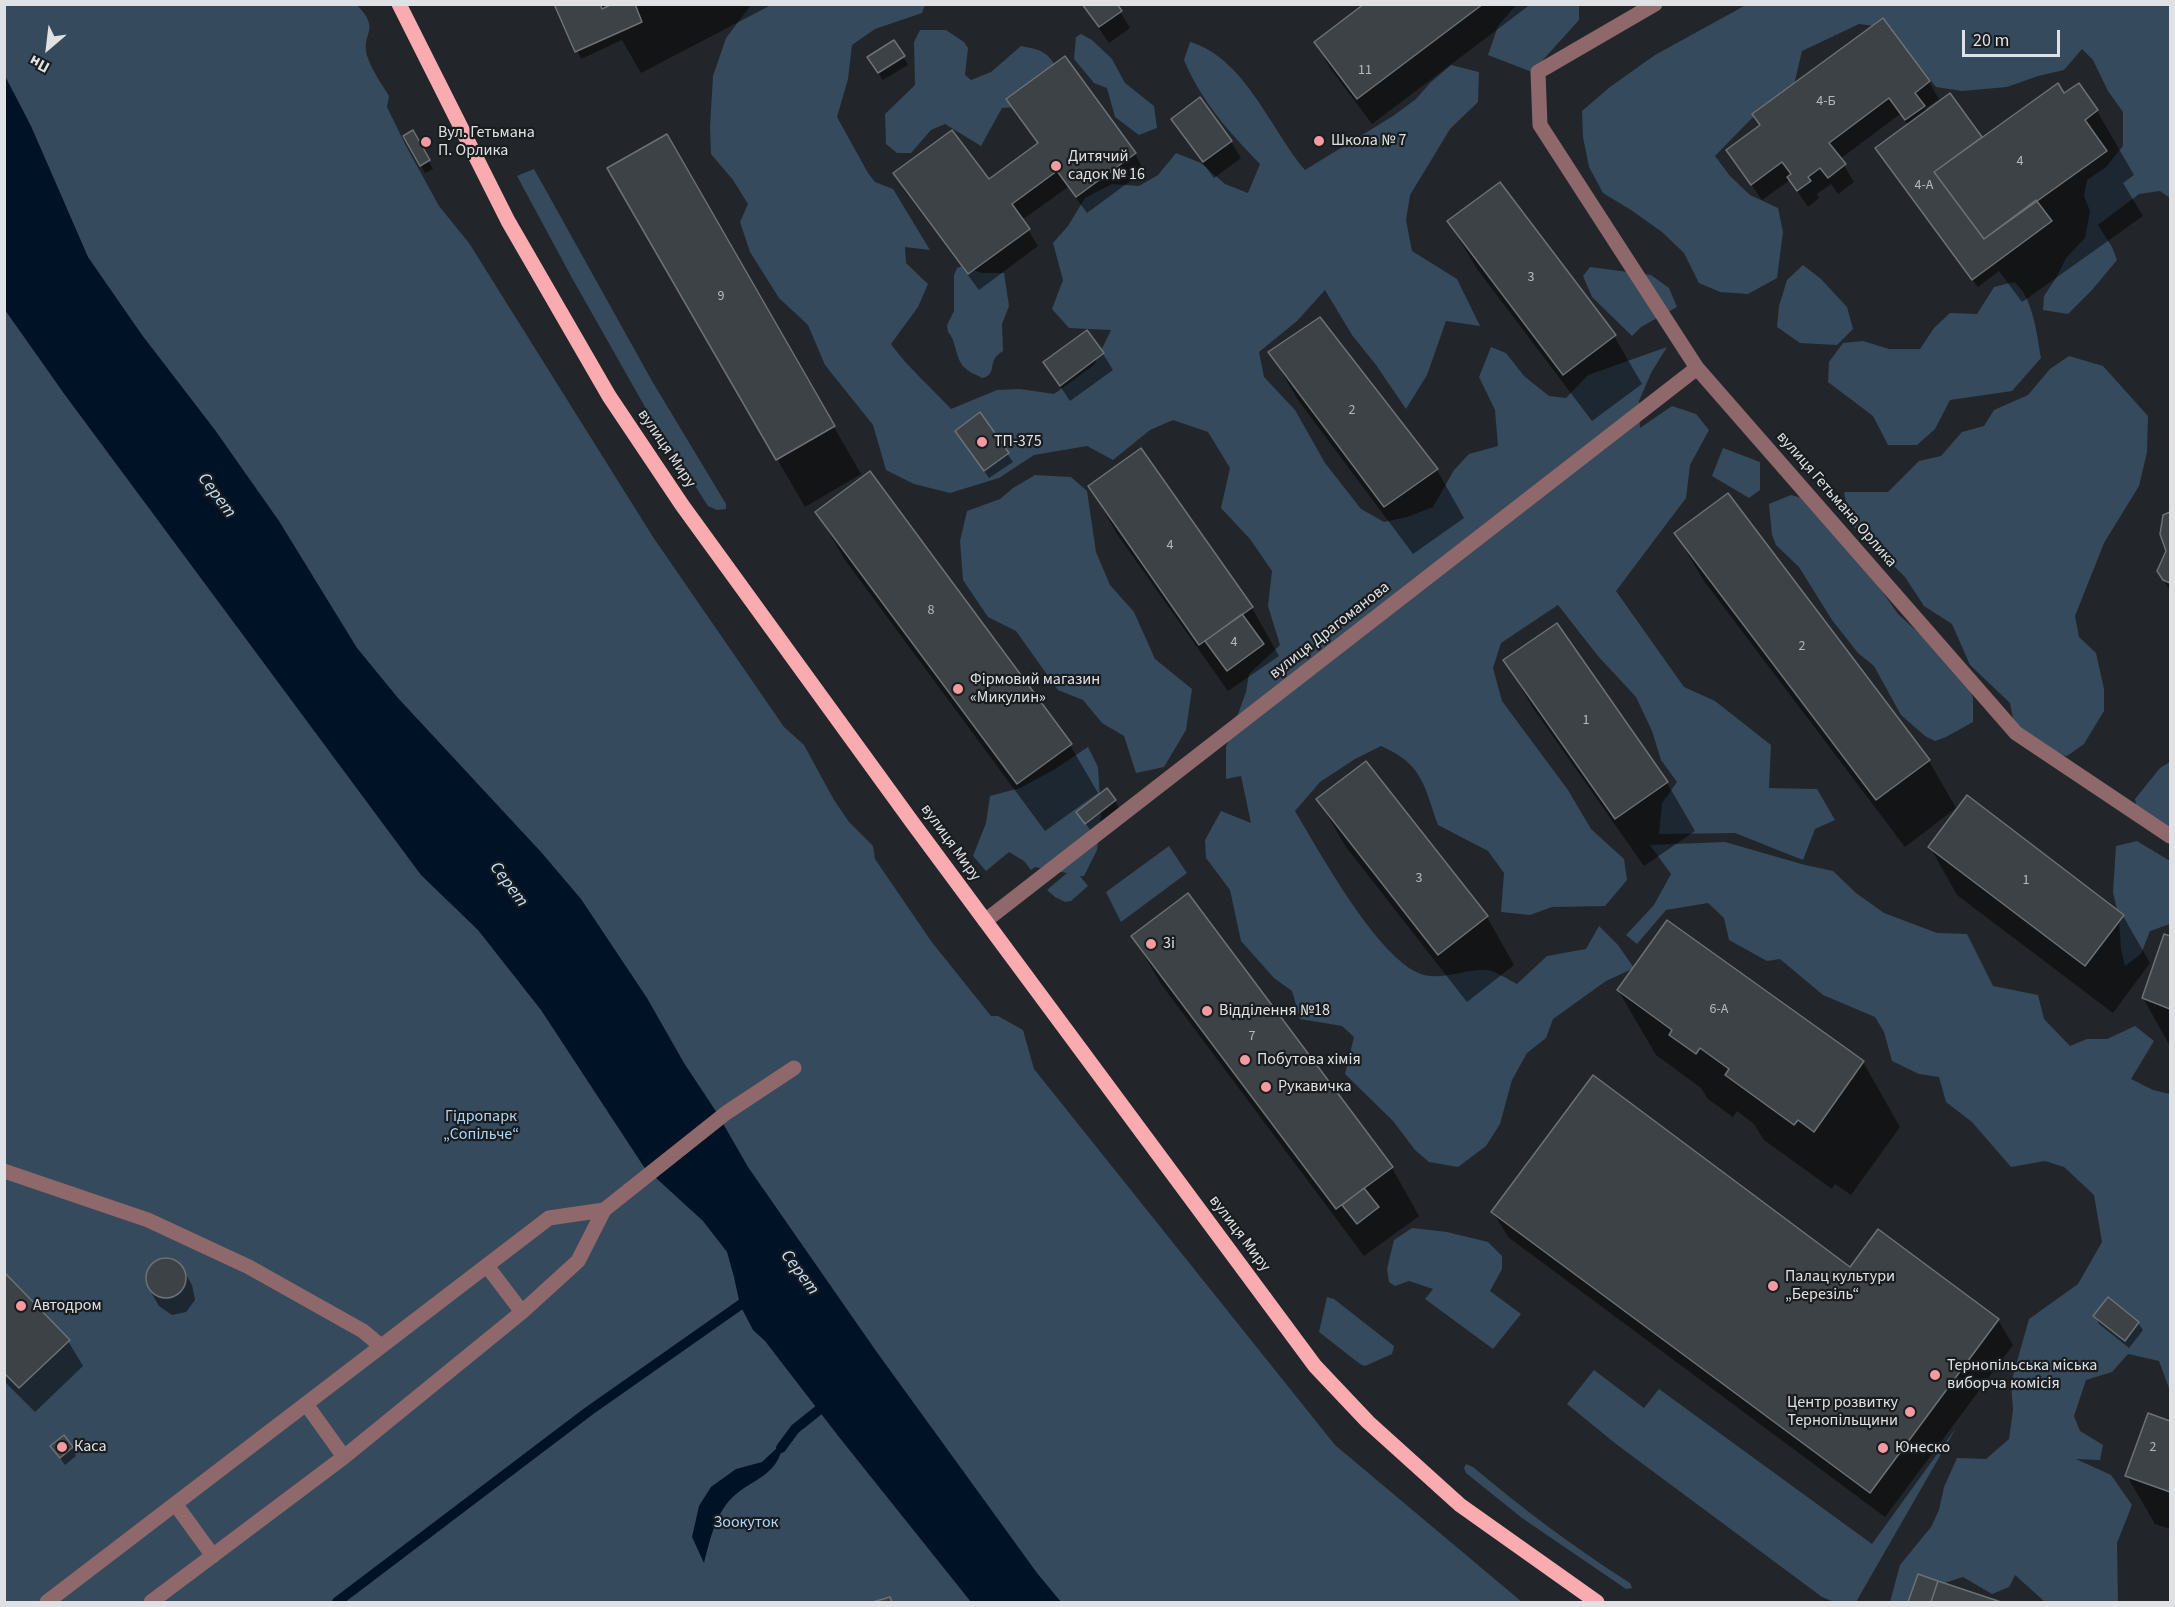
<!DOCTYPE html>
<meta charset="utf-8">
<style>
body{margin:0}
#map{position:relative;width:2175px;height:1607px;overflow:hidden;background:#22262a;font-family:"Source Sans 3",sans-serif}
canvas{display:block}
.frame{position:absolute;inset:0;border:6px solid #dfe1e4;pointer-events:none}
.north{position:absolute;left:18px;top:18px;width:60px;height:60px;-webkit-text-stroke:4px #191d20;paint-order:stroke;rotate:208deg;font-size:16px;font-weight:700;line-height:24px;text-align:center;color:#dfe1e4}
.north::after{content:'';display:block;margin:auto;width:21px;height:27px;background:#dfe1e4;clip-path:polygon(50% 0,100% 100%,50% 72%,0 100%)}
.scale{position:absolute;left:1962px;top:30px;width:98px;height:27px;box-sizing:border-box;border:3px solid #dfe1e4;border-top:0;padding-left:8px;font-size:18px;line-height:21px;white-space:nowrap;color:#dfe1e4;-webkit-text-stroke:4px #191d20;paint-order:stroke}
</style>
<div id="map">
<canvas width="2175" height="1607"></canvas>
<div class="frame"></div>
<div class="north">Пн</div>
<div class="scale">20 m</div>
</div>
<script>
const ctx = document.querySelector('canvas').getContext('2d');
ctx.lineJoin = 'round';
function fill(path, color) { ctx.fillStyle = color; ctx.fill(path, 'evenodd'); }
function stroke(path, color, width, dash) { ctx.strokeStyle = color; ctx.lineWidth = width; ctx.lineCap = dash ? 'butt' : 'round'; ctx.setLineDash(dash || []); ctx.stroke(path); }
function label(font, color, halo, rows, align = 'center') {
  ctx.font = font + ' "Source Sans 3",sans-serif'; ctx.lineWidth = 4.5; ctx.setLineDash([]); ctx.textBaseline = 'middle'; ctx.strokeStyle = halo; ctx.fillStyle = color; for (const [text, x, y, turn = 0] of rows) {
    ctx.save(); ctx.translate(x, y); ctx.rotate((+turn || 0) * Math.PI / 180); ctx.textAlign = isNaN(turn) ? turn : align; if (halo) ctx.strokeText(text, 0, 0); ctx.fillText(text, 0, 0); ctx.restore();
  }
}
fill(new Path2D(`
 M5 5H357C383 32 359 33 368 58 372 71 382 84 389 96L387 107 405 144 439 206 469 243 653 537 784 727 804 745 834 800 849 822 873 846 875 859 931 941 991 1016H998L1023 1030 1034 1069 1335 1445 1522 1602H5Z
 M751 5H925L922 13 875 29 852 45 848 79 837 117 868 173 875 182 893 189 930 250 905 247 906 263 928 284 918 307 891 344C908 368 931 387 951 409L997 390 1020 389 1054 394 1094 365 1111 330 1069 328 1052 309 1063 280 1053 243 1068 226 1085 198 1112 184 1139 186 1158 175 1176 153 1201 163 1225 184 1248 193 1260 164C1229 132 1201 101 1184 60L1190 42C1244 57 1271 130 1305 170L1393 116 1416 99 1430 83 1451 65 1479 72 1478 102 1450 129 1410 195 1406 220 1412 251 1457 279 1480 326 1446 321 1427 375 1406 409 1376 365 1352 335 1325 290 1297 321 1259 352 1264 377 1295 410 1325 463 1361 509 1384 522 1407 517 1433 507 1454 470 1469 454 1498 446 1495 410 1479 377 1491 347 1506 353 1524 376 1549 396 1566 398 1588 375 1667 347 1651 373 1639 401 1640 428 1672 406 1696 414 1709 430 1690 465 1686 498 1616 591 1684 687 1715 701 1771 745 1769 788 1817 789 1835 820 1815 829 1803 860 1735 833 1659 834 1662 803 1677 782 1661 760 1652 731 1636 697 1598 656 1558 605 1501 643 1493 668 1502 701 1568 790 1591 829 1624 859 1627 880 1605 906 1552 907 1530 915 1501 912 1504 873 1488 851 1438 825C1424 786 1423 764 1381 746L1355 759 1320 782 1295 811C1319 851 1380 963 1424 975 1445 980 1468 968 1488 970 1497 972 1509 980 1517 984L1547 956 1586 949 1599 926 1618 945 1634 968 1606 981 1553 1019 1546 1038 1527 1053 1512 1080 1500 1124 1486 1146 1458 1167 1429 1162 1415 1150 1393 1121 1345 1074 1354 1037 1342 1026 1300 1019 1292 991 1274 978 1241 941 1230 890 1206 858 1205 840 1221 811 1251 823 1241 776 1226 779V747L1246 692 1249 674 1280 645 1268 606 1272 571 1250 539 1221 508 1230 468 1208 432 1173 420 1150 430 1113 460 1087 446 1034 455 999 478 950 493 914 484 886 470 873 425 825 365 808 325 779 298 750 252 740 222 748 204 733 180 711 154 710 127 713 76 726 38Z
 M1516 5H1579V20L1532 72 1488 55 1498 26Z
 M1746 5H2170V198L2160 191 2139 194 2098 225 2112 247 2117 260 2092 290 2068 314 2043 310 2044 296 2056 278 2066 258 2085 238 2090 211 2084 196 2087 180 2106 167 2123 146V112L2108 91 2093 60 2082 49 2064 70 2038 76 2007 87 1962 91 1936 87 1922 69 1908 65 1882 27 1859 24 1802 51 1793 89 1773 110 1752 118 1715 156 1730 176 1750 195 1778 208 1783 232 1777 278 1748 294 1720 292 1699 283 1684 253 1662 232 1631 210 1603 193 1589 167 1583 137 1582 111 1610 87 1655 55Z
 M920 30H946L964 42 968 48 965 75 971 80 991 72 1021 46C1042 50 1047 51 1058 70L1016 107 1002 108 981 146 945 124 931 130 911 153H897L886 144 885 114 915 85 914 42Z
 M1081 34 1092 40 1112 59 1125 83 1154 106 1157 128 1139 135 1115 117 1107 88 1094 83 1074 59 1076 37Z
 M534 169 652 381 726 504V509L717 510 708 506 649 414 572 278 517 176Z
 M1803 265 1821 279 1847 307 1853 329 1837 345 1800 343 1777 327 1779 306 1787 280Z
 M963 266 982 273H1004L1009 306 1002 324 1003 351C1000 353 997 355 995 358 990 367 995 375 982 378 977 375 969 372 965 368 955 359 957 342 948 332L947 325 954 311V275L957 268Z
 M1590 267 1651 275 1669 288 1677 307 1641 327 1632 336 1592 297 1583 276Z
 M2014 282C2033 296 2037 335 2041 358L2012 391 1950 400 1935 429 1917 445H1888L1873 416 1828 382 1829 362 1843 343 1863 341 1889 349H1920L1934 328 1950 313 1977 314 1994 287Z
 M2069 356 2103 366 2148 416 2147 452 2139 486 2104 543 2075 616 2079 637 2096 653 2104 689V711L2084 744 2067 756 2055 754 2016 733 2010 703 1970 665 1952 624 1924 606 1905 577 1850 523 1844 492H1888L1919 461 1941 456 1962 432 1984 426 1994 410 2028 395 2050 369Z
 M1723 448 1760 462V490L1749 498 1712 476Z
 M1035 475 1071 477 1087 491 1096 552 1110 585 1134 612 1155 659 1192 689 1186 730 1164 767 1136 773 1124 736 1102 723 1083 700 1058 690 1016 631 988 617 963 580 960 541 967 511 1000 499 1013 488Z
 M1791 495 1802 498 1865 558 1879 587 1898 614 1965 675 1973 698V722L1946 737 1935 741 1925 736 1901 715 1874 666 1858 653 1832 620 1799 567 1776 545 1772 535 1769 504Z
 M1088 747 1098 767 1101 815 1097 850 1084 876H1080L1088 886 1071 901 1065 902 1055 897 1047 890 1067 873 1035 867 1031 870 1024 861 1009 852 986 871 973 856 986 823 990 796 1020 788 1055 769Z
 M2170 762V831L2138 815 2135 799 2160 768Z
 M2137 841 2170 861V924L2150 931 2141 954 2125 966 2121 950 2119 919 2113 892 2116 846Z
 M1725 842 1805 865 1833 871 1856 893 1884 913 1937 933 1967 934 1993 986 2038 995 2044 1019 2070 1046 2087 1039H2107L2135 1026 2154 1041 2131 1079 2153 1090 2170 1094V1391L2159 1361 2128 1354 2112 1372 2086 1380 2074 1416 2080 1431 2103 1445 2100 1460 2076 1459 2111 1475 2132 1505 2117 1543 2118 1602H2045L2015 1575 2009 1587 1992 1594 1963 1577 1929 1588 1922 1602H1890L1900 1565 1931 1527 1939 1510 1944 1487 1957 1458 1986 1459 2009 1439 2013 1410 2011 1383 2029 1319 2078 1284 2102 1242 2094 1195 2064 1167 2045 1161 2011 1167 1972 1122 1946 1102 1939 1077 1919 1074 1892 1061 1884 1032 1875 1017 1823 995 1780 959 1767 961 1729 940 1724 918 1708 903 1666 910 1637 944 1626 935 1654 905 1671 874 1650 845Z
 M1169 846 1187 873 1121 922 1106 892Z
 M1412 1228 1447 1232 1488 1242 1502 1256V1269L1490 1291 1521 1314 1493 1349 1425 1299 1433 1289 1409 1281 1395 1286 1389 1282 1387 1269 1394 1240Z
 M1327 1297 1334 1299 1394 1346 1392 1354 1365 1366 1360 1364 1319 1332Z
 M1594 1370 1644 1408 1659 1389 1872 1544 1956 1428 1856 1602H1834L1822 1597 1616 1444 1567 1404Z
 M1466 1464 1473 1467C1523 1509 1575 1548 1630 1583L1632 1588 1626 1589 1522 1518 1466 1473 1464 1468Z`), '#354a5c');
fill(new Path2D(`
 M4 74 31 126 88 257 142 335 215 430 279 521 357 648 398 698 541 852 581 899 647 998 684 1063 717 1113 748 1167 876 1351 1037 1573 1061 1602H971L839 1437 765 1341 753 1330 740 1305 734 1277 727 1252 703 1221 644 1167 541 1010 478 930 421 875 65 395 5 310Z
 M778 1447 782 1450C773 1477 755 1478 735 1495 716 1511 710 1540 704 1563L692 1537 699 1506 711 1487 736 1469 762 1462Z`), '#001326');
fill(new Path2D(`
 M555 4H773L641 73 622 40 581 59Z
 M1082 4H1115L1130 28 1109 43Z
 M1366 4H1531L1372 124 1330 68 1316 42Z
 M1883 20 1929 82 1939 99 1925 109 1926 112 1950 95 1982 140 2097 111 2134 175 2123 183 2143 216 2022 302 1999 271 1978 287 1876 149 1908 125 1900 114 1840 159 1854 182 1838 194 1831 184 1817 194 1819 198 1808 207 1790 180 1762 200 1728 151 1761 126Z
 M894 42 908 65 883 80 873 66Z
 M1008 100 1135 154 1144 171 1087 213 1068 187 1022 220 1038 246 979 290 904 190 895 173 988 181 1039 145Z
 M1173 119 1231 142 1241 158 1214 178 1183 136Z
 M412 132 433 169 425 173 405 136Z
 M666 136 861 474 805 507 609 168Z
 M1499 184 1614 336 1642 384 1592 421 1477 269 1449 222Z
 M1320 319 1437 470 1464 518 1413 554 1298 400 1270 352Z
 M1103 354 1113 370 1070 401 1045 363Z
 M980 415 1013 462 989 478 961 439Z
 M1141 450 1252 608 1279 656 1228 691 1117 534 1090 486Z
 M817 512 1070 745 1098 793 1045 831 845 560Z
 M2170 514V591L2159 571 2168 551 2165 516Z
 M1676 534 1929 761 1956 808 1905 847 1704 581Z
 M1556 625 1667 783 1695 831 1644 866 1533 708 1505 661Z
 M1366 763 1487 917 1514 965 1467 1002 1346 847 1318 799Z
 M1115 801 1119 808 1091 831 1083 820Z
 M1930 847 2123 916 2150 963 2113 1013 1957 895Z
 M1668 922 1863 1062 1900 1127 1851 1195 1835 1184 1832 1189 1764 1140 1754 1124 1737 1111 1733 1117 1708 1099 1701 1088 1656 1055 1618 990Z
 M1133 936 1392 1168 1419 1216 1364 1256 1161 984Z
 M2165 936 2170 938V1046L2143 998Z
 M1493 1212 1851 1269 1998 1320 2013 1345 1885 1517 1508 1237Z
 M170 1259 182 1268 192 1285 195 1300 186 1312 172 1315 159 1306 149 1289 147 1274 155 1262Z
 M4 1274 68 1341 83 1366 35 1412 4 1381Z
 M2095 1316 2138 1323 2143 1330 2129 1348 2099 1324Z
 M2148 1415 2170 1422V1529L2155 1524 2127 1476Z
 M52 1447 72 1448 76 1456 65 1465Z
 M1919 1576 1940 1583 1996 1602H1910Z`), '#0007');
stroke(new Path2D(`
 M781 1448 795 1429 830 1401
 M337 1602 589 1411 750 1298`), '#001326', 10);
const building = new Path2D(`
 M554 4H600L602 9 612 4H635L642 22 575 52Z
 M1082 4H1117L1122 11 1099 27Z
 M1364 4H1483L1357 99 1314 42Z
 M1883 18 1930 81 1915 93 1925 106 1905 120 1889 98 1829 143 1846 164 1828 178 1820 168 1808 177 1811 181 1797 191 1787 177 1791 174 1782 162 1751 185 1726 150 1760 125 1752 114Z
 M894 40 905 56 878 73 867 57Z
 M1065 56 1136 153 1076 197 1057 171 1012 204 1030 229 968 274 893 173 952 130 989 179 1038 143 1006 99Z
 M2058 83 2064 93 2079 83 2098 110 2085 120 2107 151 1984 239 1934 172Z
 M1950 93 1982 137 1934 172 1984 239 2036 200 2052 221 1972 280 1875 148Z
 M1200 97 1232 141 1203 162 1171 119Z
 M413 130 430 160 420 166 403 136Z
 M667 134 835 426 776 460 607 168Z
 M1500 182 1616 335 1563 375 1447 221Z
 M1320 317 1438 469 1384 507 1268 352Z
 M1087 330 1104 353 1060 386 1043 362Z
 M980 412 1009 453 984 471 955 431Z
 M1141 448 1253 607 1199 645 1088 486Z
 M870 471 1072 744 1017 784 815 512Z
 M1728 493 1930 760 1876 800 1674 533Z
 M2170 512V583L2163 580 2157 571 2166 551 2160 534 2163 515Z
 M1242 614 1264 644 1227 671 1205 641Z
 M1557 623 1668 782 1615 819 1503 660Z
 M1366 761 1488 916 1438 955 1316 799Z
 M1107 788 1116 800 1085 824 1076 812Z
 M1967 795 2124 915 2085 966 1928 847Z
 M1188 893 1393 1167 1336 1209 1131 936Z
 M1667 920 1864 1061 1814 1132 1798 1120 1794 1125 1725 1075 1729 1069 1700 1048 1696 1054 1669 1035 1672 1030 1617 990Z
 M2164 934 2170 936V1009L2142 998Z
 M1593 1075 1850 1267 1878 1229 1999 1319 1870 1493 1491 1212Z
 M1364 1188 1379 1207 1357 1224 1342 1205Z
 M146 1278a20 20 0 1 1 40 0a20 20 0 1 1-40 0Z
 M4 1272 70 1340 19 1388 4 1373Z
 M2108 1297 2139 1322 2125 1341 2093 1316Z
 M2148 1413 2170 1421V1492L2125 1476Z
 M64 1435 73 1447 60 1458 50 1446Z
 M1918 1574 1938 1581 1931 1602H1908Z
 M1938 1581 2001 1602H1931Z
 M890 1597 892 1602H873Z`);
fill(building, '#3d4246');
stroke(building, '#6c7175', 1.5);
stroke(new Path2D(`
 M1655 4 1538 72 1540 125 1697 368 2016 733 2170 836
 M985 921 1697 368
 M4 1171 148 1220 249 1267 363 1331 381 1346
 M487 1266 522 1312
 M306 1404 344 1457
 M176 1505 213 1556
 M47 1602 549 1218 604 1210
 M151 1602 344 1457 522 1312 578 1261 604 1210 726 1113 794 1068`), '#8e686a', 15);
stroke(new Path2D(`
 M399 4 508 221 609 396 682 505 912 822 1315 1366 1368 1422 1460 1505 1597 1602`), '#f9abaf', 15);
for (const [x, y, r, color] of [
 [1319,141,6,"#f49aa0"],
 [426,142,6,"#f49aa0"],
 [1056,166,6,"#f49aa0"],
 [982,442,6,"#f49aa0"],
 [958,689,6,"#f49aa0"],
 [1151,944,6,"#f49aa0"],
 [1207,1011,6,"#f49aa0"],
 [1245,1060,6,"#f49aa0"],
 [1266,1087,6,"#f49aa0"],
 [1773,1286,6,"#f49aa0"],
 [21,1306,6,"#f49aa0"],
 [1935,1375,6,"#f49aa0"],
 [1910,1412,6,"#f49aa0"],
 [62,1447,6,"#f49aa0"],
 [1883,1448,6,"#f49aa0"]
]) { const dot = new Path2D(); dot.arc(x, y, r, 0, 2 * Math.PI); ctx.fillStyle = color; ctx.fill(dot); stroke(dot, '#191d20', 2); }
label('14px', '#b6b9bc', null, [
 ["11",1365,71],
 ["4-Б",1826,102],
 ["4",2020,162],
 ["4-А",1924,186],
 ["3",1531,278],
 ["9",721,297],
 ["2",1352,411],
 ["4",1170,546],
 ["8",931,611],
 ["4",1234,643],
 ["2",1802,647],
 ["1",1586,721],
 ["3",1419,879],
 ["1",2026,881],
 ["6-А",1719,1010],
 ["7",1252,1037],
 ["2",2153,1448]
]);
label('16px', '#dfe1e4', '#191d20', [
 ["Вул. Гетьмана",438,133],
 ["П. Орлика",438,151],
 ["Школа № 7",1331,141],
 ["Дитячий",1068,157],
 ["садок № 16",1068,175],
 ["ТП-375",994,442],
 ["Фірмовий магазин",970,680],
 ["«Микулин»",970,698],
 ["3і",1163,944],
 ["Відділення №18",1219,1011],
 ["Побутова хімія",1257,1060],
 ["Рукавичка",1278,1087],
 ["Палац культури",1785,1277],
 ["„Березіль“",1785,1295],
 ["Автодром",33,1306],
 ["Тернопільська міська",1947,1366],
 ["виборча комісія",1947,1384],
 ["Центр розвитку",1898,1403,"right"],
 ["Тернопільщини",1898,1421,"right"],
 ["Каса",74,1447],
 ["Юнеско",1895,1448]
], 'left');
label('16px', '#dfe1e4', '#191d20', [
 ["вулиця Миру",666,449,56],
 ["вулиця Гетьмана Орлика",1836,500,49],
 ["вулиця Драгоманова",1330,631,-38],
 ["вулиця Миру",950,843,54],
 ["вулиця Миру",1239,1234,53]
]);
label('16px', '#afd6f8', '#191d20', [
 ["Гідропарк",481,1117],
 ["„Сопільче“",481,1135],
 ["Зоокуток",746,1523]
]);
label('italic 18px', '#c2dff8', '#191d20', [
 ["Серет",216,496,53],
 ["Серет",508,885,53],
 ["Серет",799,1273,53]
]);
</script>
